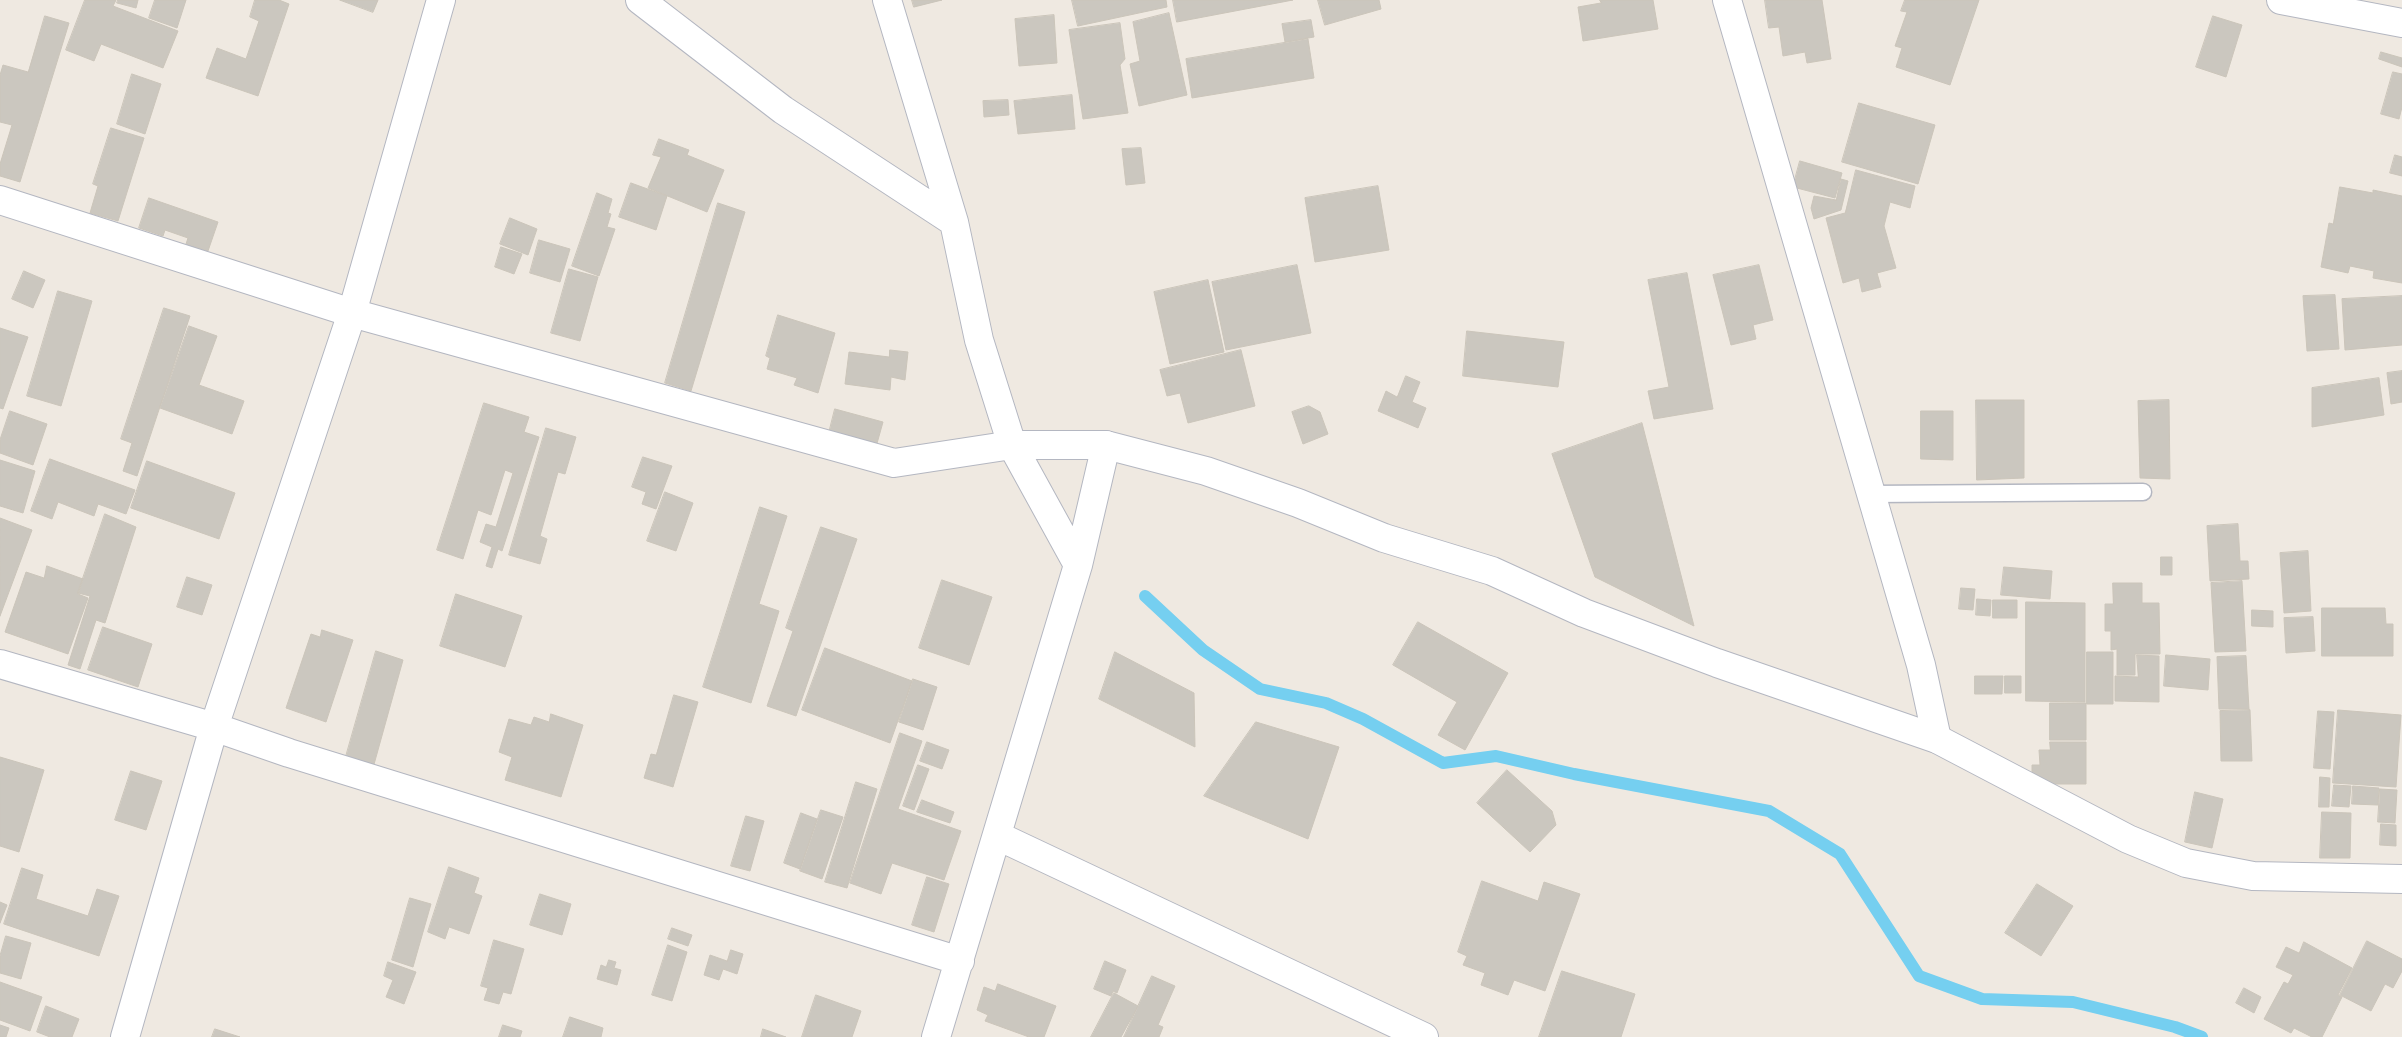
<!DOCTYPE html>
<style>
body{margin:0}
canvas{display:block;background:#efe9e1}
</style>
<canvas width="2402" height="1037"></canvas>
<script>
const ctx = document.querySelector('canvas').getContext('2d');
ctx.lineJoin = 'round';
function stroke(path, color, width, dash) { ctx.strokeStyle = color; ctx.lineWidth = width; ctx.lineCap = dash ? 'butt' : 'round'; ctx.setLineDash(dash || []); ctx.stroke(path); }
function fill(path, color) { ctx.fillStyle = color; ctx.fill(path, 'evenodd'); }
stroke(new Path2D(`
 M1145 596 1203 650 1260 689 1326 703 1363 719 1443 763 1496 756 1574 774 1769 811 1840 854 1919 976 1982 999 2073 1002 2175 1027 2202 1037`), '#75cff0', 12);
const building = new Path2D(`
 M85 0H116L113 6 178 31 163 68 101 44 94 61 66 50Z
 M118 0H138L136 8 117 3Z
 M155 0H186L177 28 149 18Z
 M255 0H279L289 4 258 96 206 78 217 48 246 59 259 21 250 17Z
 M340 0H378L373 12Z
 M912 0H942L914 7Z
 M1072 0H1166L1167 7 1078 26Z
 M1173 0H1293L1177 22Z
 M1318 0H1379L1381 9 1325 25Z
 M1600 0H1653L1658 29 1583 41 1578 7 1601 3Z
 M1765 0H1822L1831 59 1807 63 1805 52 1783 56 1779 27 1769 28Z
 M1905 0H1979L1950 85 1896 67 1902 48 1895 46 1907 12 1901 11Z
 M1169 13 1187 95 1139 106 1130 64 1140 61 1133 22Z
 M1054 15 1057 63 1019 66 1015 19Z
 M45 16 69 23 20 182 0 176V164L12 125 0 122V75L3 65 28 72Z
 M2213 16 2242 25 2226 77 2196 67Z
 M1311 20 1314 37 1285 42 1282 24Z
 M1120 23 1125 59 1120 65 1128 113 1083 119 1069 30Z
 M1308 39 1314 78 1192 98 1186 59Z
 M2381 52 2402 58V67L2379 59Z
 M2393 72 2402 74V107L2399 119 2381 114Z
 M132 74 161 84 145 134 117 124Z
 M1072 95 1075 129 1018 134 1014 101Z
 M1008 100 1009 115 984 117 983 101Z
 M1859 103 1935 125 1918 184 1842 162Z
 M111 128 144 138 118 221 90 213 98 186 93 184Z
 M659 139 689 150 687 155 724 170 707 212 648 188 661 157 653 155Z
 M1141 148 1145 183 1126 185 1122 149Z
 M2395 155 2402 157V176L2390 173Z
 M1800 161 1842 173 1835 198 1793 187Z
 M1856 170 1915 186 1910 208 1890 202 1884 226 1896 268 1877 273 1881 287 1862 292 1859 278 1843 283 1826 218 1845 213Z
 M1841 179 1848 181 1841 210 1814 219 1811 208 1814 196 1836 200Z
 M631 183 667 196 656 230 619 217Z
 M1378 186 1389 250 1315 262 1305 198Z
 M2340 187 2373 193V190L2402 196V283L2373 278 2374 271 2350 266 2348 273 2321 267 2329 223 2333 224Z
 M597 193 612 199 608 213 611 214 607 227 615 229 599 276 572 266Z
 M149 198 218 222 208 251 186 244 188 238 165 230 163 236 139 228Z
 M718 203 745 212 691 391 665 383Z
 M510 218 537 229 528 255 500 244Z
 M539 240 570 249 560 282 530 273Z
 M501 247 522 254 514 274 495 267Z
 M1297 265 1311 333 1226 350 1212 282Z
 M1759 265 1773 320 1753 325 1756 339 1731 345 1713 275Z
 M569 269 598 277 580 341 551 333Z
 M24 271 45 280 33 308 12 299Z
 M1687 273 1713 409 1654 419 1648 391 1669 387 1648 280Z
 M1208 280 1224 352 1170 364 1154 292Z
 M58 291 92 301 61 406 27 396Z
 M2335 295 2339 349 2307 351 2303 296Z
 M2402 296V345L2345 350 2342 299Z
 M164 308 190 316 137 476 123 471 132 443 121 439Z
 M778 315 835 333 818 393 794 385 797 378 767 369 770 358 766 356Z
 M189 326 217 336 199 385 244 401 232 434 160 408Z
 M0 328 28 337 3 409 0 408Z
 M1467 331 1564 342 1558 387 1463 376Z
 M890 350 908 352 905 380 891 377 890 390 845 384 849 352 889 357Z
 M1241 350 1255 406 1188 423 1180 393 1167 396 1160 370Z
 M2402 371V402L2391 404 2387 373Z
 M1406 376 1420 382 1412 402 1426 408 1418 428 1378 411 1386 391 1397 397Z
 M2379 378 2384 415 2312 427V388Z
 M1976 400H2024V478L1977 480Z
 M2169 400 2170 479 2140 478 2138 401Z
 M484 403 529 417 524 432 539 437 502 551 498 549 492 568 486 566 492 547 480 542 486 524 496 527 513 473 505 470 491 515 478 510 463 559 437 550Z
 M1309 406 1320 412 1328 434 1303 444 1292 412Z
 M835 409 883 422 876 447 829 433Z
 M10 411 47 424 33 465 0 453V440Z
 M1921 411H1953V460L1921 459Z
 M1642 423 1694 626 1595 577 1552 454Z
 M546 428 576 437 565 474 558 472 540 536 547 539 540 564 509 555Z
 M643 457 672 466 656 509 642 504 646 492 632 487Z
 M50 459 135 490 126 514 98 504 94 516 58 502 52 519 31 511Z
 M0 460 35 471 23 513 0 506Z
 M147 461 235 493 219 539 131 508Z
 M665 492 693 503 676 551 647 541Z
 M760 507 787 516 759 604 779 611 751 703 703 687Z
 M105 514 136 527 105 623 96 620 80 669 68 665 90 596 78 593Z
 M0 518 32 530 0 616Z
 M2238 524 2240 561H2248L2249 579 2210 581 2207 526Z
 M821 527 857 539 796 716 767 706 793 631 786 628Z
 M2308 551 2311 611 2284 613 2280 553Z
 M2161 557H2172V575H2161Z
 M47 566 83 579 78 594 88 598 68 654 5 632 26 572 44 578Z
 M2004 567 2052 571 2050 599 2001 595Z
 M187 577 212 585 202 615 177 607Z
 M942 580 992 597 969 665 919 648Z
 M2242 581 2246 651 2215 652 2211 583Z
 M2113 583H2142V603H2159L2160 654H2135V675H2117V649L2111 650V631H2105V604H2113Z
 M1961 588 1975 589 1973 610 1959 609Z
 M456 594 522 616 505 667 440 646Z
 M1977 599 1991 600 1990 616 1976 615Z
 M1993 600H2017V618H1993Z
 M2026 602 2085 603V702L2026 701Z
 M2322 608H2385L2386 624H2393V656H2322Z
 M2252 610 2273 611V627L2252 626Z
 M2313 617 2315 651 2286 653 2284 618Z
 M1418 622 1508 673 1465 750 1438 735 1457 702 1393 665Z
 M103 627 152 644 138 687 88 670Z
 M322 630 353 640 326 722 286 708 311 634 320 637Z
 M825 648 912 681 890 743 802 710Z
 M376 651 403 660 373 768 345 760Z
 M1115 652 1194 693 1195 747 1099 699Z
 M2087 652H2113V704H2087Z
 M2137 655 2159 656V702L2115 701V676L2138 677Z
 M2166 655 2210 659 2208 690 2164 686Z
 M2246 656 2249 709H2219L2217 657Z
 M1975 676H2003L2002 694H1975Z
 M2005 676H2021V693H2005Z
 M913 679 937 687 923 730 899 722Z
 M674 695 698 702 673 787 644 778 651 754 656 755Z
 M2050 703H2086V740H2050Z
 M2250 710 2252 761H2221L2220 711Z
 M2338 710 2401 715 2396 787 2333 783Z
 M2318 711 2334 712 2330 769 2314 768Z
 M551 714 583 725 561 797 505 780 512 757 499 752 509 719 531 725 534 717 549 722Z
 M1256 722 1339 747 1308 839 1204 796Z
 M900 733 922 741 898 809 961 831 944 880 892 863 881 894 850 883Z
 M927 742 949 750 942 769 920 761Z
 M2050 742H2086V784H2032V765H2040L2039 750H2050Z
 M0 757 44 770 19 852 0 846Z
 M918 765 929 769 914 810 903 806Z
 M1507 770 1552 811 1556 825 1530 852 1477 803Z
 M131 771 162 781 146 830 115 820Z
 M2320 777 2330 778 2329 807H2319Z
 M856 782 877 789 847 888 825 882Z
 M2334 785 2351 786 2349 807 2332 806Z
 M2353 786 2379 788 2378 805 2352 804Z
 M2380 789 2397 790 2395 823 2378 822Z
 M2195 792 2223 799 2212 848 2185 842Z
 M922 800 954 812 950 823 917 812Z
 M821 810 843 817 822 879 800 871Z
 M2322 812 2351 813 2350 858H2320Z
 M801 813 817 819 800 869 784 863Z
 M746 816 764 821 750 871 731 866Z
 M2381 824 2396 825V846L2380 845Z
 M449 867 479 878 474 893 482 896 469 934 449 927 445 939 428 932Z
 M22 868 43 875 36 899 88 916 97 889 119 896 99 956 4 924Z
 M927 877 949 884 934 932 912 925Z
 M1482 881 1538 901 1544 882 1580 894 1545 991 1514 980 1508 995 1481 985 1485 973 1463 965 1467 956 1458 952Z
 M2037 884 2073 906 2041 956 2005 933Z
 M540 894 571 904 562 935 530 925Z
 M410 898 431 904 413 967 392 960Z
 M0 902 7 905 0 923Z
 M672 928 692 935 688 946 668 939Z
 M6 936 31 943 21 979 0 973V956Z
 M494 940 524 949 511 994 503 992 499 1004 484 1000 488 988 481 986Z
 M2367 941 2402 959V971L2393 988 2385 984 2371 1011 2340 995Z
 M2304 942 2352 968 2338 995 2342 997 2322 1037H2312L2294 1028 2291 1033 2264 1019 2284 982 2288 984 2293 975 2276 967 2286 947 2299 953Z
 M668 945 687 952 672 1001 652 995Z
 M731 950 743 954 737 974 723 969 719 980 704 975 710 955 727 961Z
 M609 960 616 962 614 968 621 970 617 985 597 979 601 965 606 967Z
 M1105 961 1126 970 1117 993 1113 991 1111 996 1094 989Z
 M388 962 416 972 404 1004 386 997 393 980 384 976Z
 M1562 971 1635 994 1621 1037H1539Z
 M1152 976 1175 986 1158 1025 1163 1027 1159 1037H1124Z
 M0 982 42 997 30 1031 0 1020Z
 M998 984 1056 1006 1044 1037H1029L985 1021 988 1015 977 1010 984 987 995 991Z
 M2244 988 2261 997 2254 1013 2236 1003Z
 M1114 993 1138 1006 1121 1037H1091Z
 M816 995 861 1011 852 1037H802Z
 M46 1006 79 1019 72 1037H50L37 1032Z
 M570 1017 603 1028 601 1037H563Z
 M0 1025 9 1028 6 1037H0Z
 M503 1025 522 1031 520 1037H499Z
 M215 1029 240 1037H212Z
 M763 1029 786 1037H761Z`);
fill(building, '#cbc7bf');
stroke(building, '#cbc5ba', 1);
const lane = new Path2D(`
 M1871 494 2143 492`);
const street = new Path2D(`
 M640 0 783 110 954 222
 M887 0 954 222 979 340 1012 445 1078 565
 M1727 0 1921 665 1937 739
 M2281 0 2402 23
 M0 664 214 727 289 753 960 961
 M998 836 1424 1037
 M125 1037 214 727 352 313 441 0
 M936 1037 1078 565 1106 445`);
const secondary = new Path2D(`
 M0 200 352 313 894 463 1012 445H1106L1206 471 1298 503 1384 538 1492 571 1584 613 1717 663 1937 739 2128 839 2186 863 2253 876 2402 879`);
stroke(lane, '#b4b7c1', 19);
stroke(street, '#b4b7c1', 30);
stroke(secondary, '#b4b7c1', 30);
stroke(lane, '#fff', 16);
stroke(street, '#fff', 28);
stroke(secondary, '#fff', 28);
</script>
